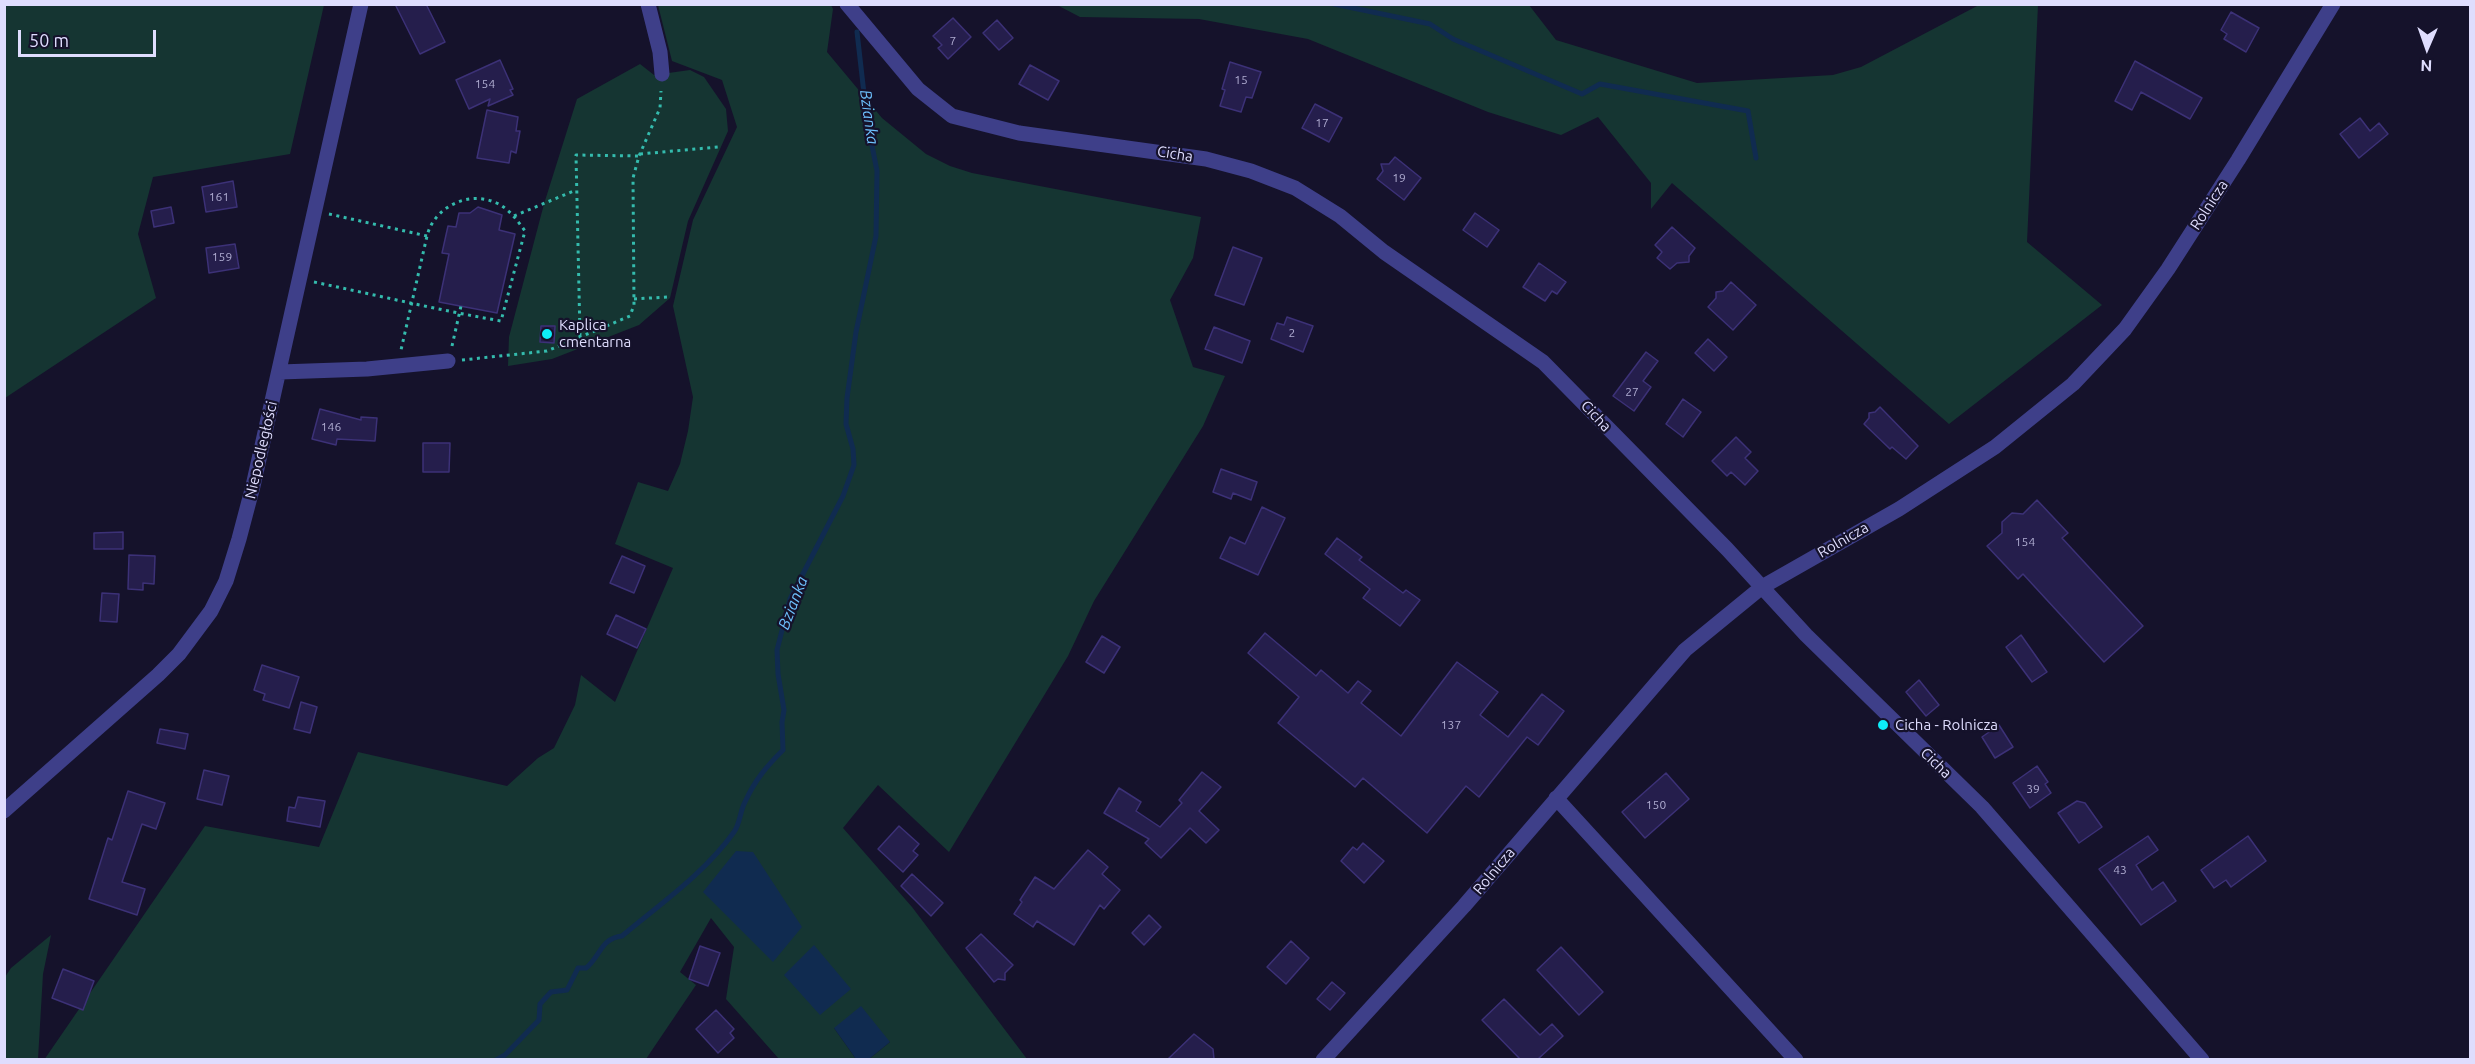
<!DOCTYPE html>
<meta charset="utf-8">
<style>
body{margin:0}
#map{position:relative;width:2475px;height:1064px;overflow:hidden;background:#15122b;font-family:Ubuntu,sans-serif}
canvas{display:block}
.frame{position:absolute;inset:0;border:6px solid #dfddfe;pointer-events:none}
.north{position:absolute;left:2397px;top:18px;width:60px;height:60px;-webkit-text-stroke:4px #15122b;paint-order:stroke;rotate:182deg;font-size:16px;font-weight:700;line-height:24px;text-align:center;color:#dfddfe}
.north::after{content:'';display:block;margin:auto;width:21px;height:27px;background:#dfddfe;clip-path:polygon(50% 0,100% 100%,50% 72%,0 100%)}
.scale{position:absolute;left:18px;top:30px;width:138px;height:27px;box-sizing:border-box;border:3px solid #dfddfe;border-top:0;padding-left:8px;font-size:18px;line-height:21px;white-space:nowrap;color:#dfddfe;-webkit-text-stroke:4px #15122b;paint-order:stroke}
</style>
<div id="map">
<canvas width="2475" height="1064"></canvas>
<div class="frame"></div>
<div class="north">N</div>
<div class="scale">50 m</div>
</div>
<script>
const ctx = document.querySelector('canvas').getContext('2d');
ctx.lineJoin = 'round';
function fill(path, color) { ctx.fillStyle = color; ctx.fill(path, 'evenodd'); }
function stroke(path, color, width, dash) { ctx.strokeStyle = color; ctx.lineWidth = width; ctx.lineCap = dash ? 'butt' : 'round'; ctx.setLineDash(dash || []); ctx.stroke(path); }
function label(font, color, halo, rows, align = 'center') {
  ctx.font = font + ' Ubuntu,sans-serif'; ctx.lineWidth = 4.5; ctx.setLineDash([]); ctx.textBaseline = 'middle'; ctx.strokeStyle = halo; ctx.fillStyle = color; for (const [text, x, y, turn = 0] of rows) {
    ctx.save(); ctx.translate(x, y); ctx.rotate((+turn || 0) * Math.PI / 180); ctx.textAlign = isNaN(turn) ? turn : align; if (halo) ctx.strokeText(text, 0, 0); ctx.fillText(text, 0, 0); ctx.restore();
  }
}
fill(new Path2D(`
 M5 4 324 5 290 154 153 177 138 234 156 298 5 398Z
 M658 5H831L833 9 827 52 882 118 926 154 950 166 972 173 1201 217 1193 258 1170 300 1193 367 1225 376 1203 426 1094 601 1068 656 949 852 878 785 843 828 912 907 1027 1059H869L890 1042 834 1028 856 1059H779L726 999 734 947 711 918 680 972 696 985 646 1059 44 1060 205 826 319 847 358 752 507 786 538 758 554 748 575 705 581 675 615 702 673 568 615 544 638 482 668 491 680 464 688 431 693 397 673 306 693 220 737 127 722 80 672 61Z
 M1057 5H1529L1556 40 1697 83 1833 75 1861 67 1979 5H2038L2027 242 2102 305 1949 424 1672 183 1651 209V183L1598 117 1561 135 1488 112 1308 39 1199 19 1080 17Z
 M640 64 654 75 690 70 704 77 726 109 728 131 688 221 670 298 639 325 552 359 508 366 509 337 544 204 577 99Z
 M51 935 43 974 38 1059H5V977L11 968Z`), '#153532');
fill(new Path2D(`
 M736 851 753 852 802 927 773 962 703 892Z
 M814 945 851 989 820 1015 784 975Z
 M861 1006 890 1042 869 1059H856L834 1028Z`), '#102b50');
stroke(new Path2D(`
 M1334 4 1430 24 1453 39 1582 94 1600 84 1748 111 1756 158
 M496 1060 505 1055 539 1020 540 1004 551 992 567 990 578 968H586C600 957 601 938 622 936 660 904 705 873 734 832 740 824 740 811 745 802 755 780 766 767 783 750L782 722 784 710 778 674 777 650 790 599 843 496 854 465 853 449 846 424 847 398 856 332 876 236 877 171 867 120 857 32`), '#102b50', 5);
const building = new Path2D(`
 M395 4H426L445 42 420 54Z
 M2231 12 2259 28 2246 52 2224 39 2227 34 2221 30Z
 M953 18 971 37 948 59 938 48 942 45 933 36Z
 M997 20 1013 38 999 50 983 33Z
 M500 60 513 89 510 90 513 95 488 106 490 99 469 109 456 80Z
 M2135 61 2202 98 2190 119 2141 92 2132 110 2115 101Z
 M1230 62 1261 72 1252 98 1246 97 1241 112 1220 106 1225 90 1222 89Z
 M1030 65 1059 81 1048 100 1019 84Z
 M1315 104 1342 118 1329 142 1302 128Z
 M487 110 518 117 516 131H520L516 153 511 151 509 163 477 158Z
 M2360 118 2370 131 2379 123 2388 134 2359 158 2340 134Z
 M1395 157 1421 178 1404 200 1377 179 1383 171 1381 164H1389Z
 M233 181 237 207 206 212 202 187Z
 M171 207 174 223 154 227 151 211Z
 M478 207 502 215 499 230 515 234 497 313 439 302 449 254 442 253 448 226 456 227 459 213H470Z
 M1475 213 1499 230 1487 247 1463 230Z
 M1672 227 1695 248 1689 256V262L1677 263 1670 269 1657 258 1662 252 1655 245Z
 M235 244 239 268 209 273 206 248Z
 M1233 247 1262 258 1244 305 1215 295Z
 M1539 263 1566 282 1557 294 1552 291 1545 301 1523 287Z
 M1731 282 1756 305 1733 330 1708 307 1716 298V292L1723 291Z
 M1287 317 1313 326 1303 352 1271 339 1277 323 1284 325Z
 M541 326H555L554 343 540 342Z
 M1214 327 1250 341 1242 363 1205 349Z
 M1708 339 1727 357 1714 371 1695 353Z
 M1646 352 1658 361 1643 381 1651 387 1634 411 1613 396Z
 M1683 399 1701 412 1683 437 1666 424Z
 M1880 407 1918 446 1906 459 1892 447 1890 449 1864 424 1869 418V413L1875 412Z
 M320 409 361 420V417L377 418 375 441 337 439 336 445 312 439Z
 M1736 437 1751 452 1745 458 1758 471 1745 485 1731 472 1727 476 1712 461Z
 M423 443H450L449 472H423Z
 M1221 469 1257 482 1251 500 1233 493 1231 499 1213 492Z
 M2037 500 2068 533 2062 538 2143 626 2104 662 2023 574 2018 579 1987 546 2002 533V522L2012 513 2023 514Z
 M1262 507 1285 518 1258 575 1220 558 1230 537 1245 544Z
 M123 532V549H94V533Z
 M1337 538 1362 557 1359 560 1403 593 1406 590 1420 600 1400 626 1363 598 1370 589 1325 554Z
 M129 555 155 556 154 584 143 583V590L128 589Z
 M622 556 645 566 634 593 610 583Z
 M102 593 119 594 117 622 100 621Z
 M616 615 646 629 637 648 607 634Z
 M1265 633 1316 676 1321 670 1348 693 1358 681 1371 691 1361 703 1401 736 1457 662 1498 692 1480 715 1508 737 1542 694 1564 711 1538 745 1527 737 1479 797 1466 786 1427 833 1363 778 1355 787 1278 723 1299 697 1248 653Z
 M2021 635 2047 672 2032 682 2006 647Z
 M1102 636 1120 647 1104 673 1086 662Z
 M262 665 299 677 289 708 263 700 265 694 254 690Z
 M1919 680 1939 705 1926 716 1906 692Z
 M301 702 317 707 310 733 294 729Z
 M1999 725 2013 747 1995 758 1982 737Z
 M160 729 188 734 185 749 157 743Z
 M2037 766 2048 782 2045 784 2051 793 2030 808 2013 783Z
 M204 770 229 776 222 805 197 799Z
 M1202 772 1221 787 1199 811 1219 830 1206 843 1190 828 1161 858 1145 843 1149 839 1104 813 1119 788 1141 802 1136 811 1160 827 1182 803 1179 800Z
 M1666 773 1689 799 1645 838 1622 812Z
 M128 791 165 803 156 829 142 824 122 882 145 889 137 915 89 899 108 838 112 840Z
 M298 797 325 801 320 827 287 821 289 807 295 808Z
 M2077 801 2085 803 2102 827 2079 843 2058 813Z
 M899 826 919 844 913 851 918 855 903 872 878 849Z
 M2148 836 2158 850 2136 865 2152 890 2163 882 2176 901 2141 925 2099 869Z
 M2248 836 2266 861 2231 887 2226 880 2214 888 2201 870Z
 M1363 843 1384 861 1364 883 1341 861 1353 847 1357 850Z
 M1088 850 1108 867 1102 874 1120 890 1104 909 1100 905 1074 945 1037 921 1033 927 1014 914 1022 902 1020 900 1035 877 1054 889Z
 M912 874 943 903 931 916 901 886Z
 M1149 915 1161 927 1144 945 1132 933Z
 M981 934 1013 965 1005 973V980L998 979 994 982 966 948Z
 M1291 941 1309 958 1286 984 1267 967Z
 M700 946 720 953 708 986 689 979Z
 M1561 947 1603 992 1579 1015 1537 970Z
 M63 969 94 981 83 1010 52 998Z
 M1332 982 1345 993 1330 1010 1317 999Z
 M1504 999 1540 1035 1552 1024 1563 1036 1538 1059H1520L1482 1020Z
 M716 1010 734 1029 730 1033 734 1038 718 1053 696 1029Z
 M1194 1034 1213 1049 1214 1059H1168Z`);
fill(building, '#251e4c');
stroke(building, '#3c3177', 1.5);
stroke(new Path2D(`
 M640 154 718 147
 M329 214 427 236
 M514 216 576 190
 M314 282C376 295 438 310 501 321L525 231C517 220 508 207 494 202 468 191 434 207 427 236L401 350
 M634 299 667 297
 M580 336 576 155 639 156
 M452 346 461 306
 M462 360 547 351 630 316 634 305 633 178 639 156 660 108 661 91`), '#34bbad', 3, [3, 4.5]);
stroke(new Path2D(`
 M648 4 660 52 662 74
 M847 4 918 89 952 116 1019 133 1206 159 1251 171 1295 188 1340 216 1384 252 1543 362 1727 549 1806 635 1982 807 2202 1060
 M280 372 367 369 448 361
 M1556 798 1796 1060
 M4 811 158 675 179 654 211 611 226 581 239 539 253 486 361 4
 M1323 1060 1464 906 1685 650 1762 587 1899 509 1995 447 2073 384 2125 329 2168 269 2238 160 2333 4`), '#3e3f89', 15);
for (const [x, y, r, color] of [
 [547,334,6,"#0decf9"],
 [1883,725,6,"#0decf9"]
]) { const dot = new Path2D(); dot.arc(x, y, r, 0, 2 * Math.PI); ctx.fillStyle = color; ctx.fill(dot); stroke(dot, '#15122b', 2); }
label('12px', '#b0add2', null, [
 ["7",953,41],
 ["15",1241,80],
 ["154",485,84],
 ["17",1322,123],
 ["19",1399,178],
 ["161",219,197],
 ["159",222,257],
 ["2",1292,333],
 ["27",1632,392],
 ["146",331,427],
 ["154",2025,542],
 ["137",1451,725],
 ["39",2033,789],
 ["150",1656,805],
 ["43",2120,870]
]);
label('15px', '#dfddfe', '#15122b', [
 ["Cicha",1175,154,9],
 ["Rolnicza",2209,205,-57],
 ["Cicha",1596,416,47],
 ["Niepodległości",261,450,-77],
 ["Rolnicza",1843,540,-30],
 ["Cicha",1936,763,44],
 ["Rolnicza",1494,871,-50]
]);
label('15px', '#dfddfe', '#15122b', [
 ["Kaplica",559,325],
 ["cmentarna",559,342],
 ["Cicha - Rolnicza",1895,725]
], 'left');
label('italic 16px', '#6dc0fc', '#15122b', [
 ["Bzianka",869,117,82],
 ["Bzianka",793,603,-69]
]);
</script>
